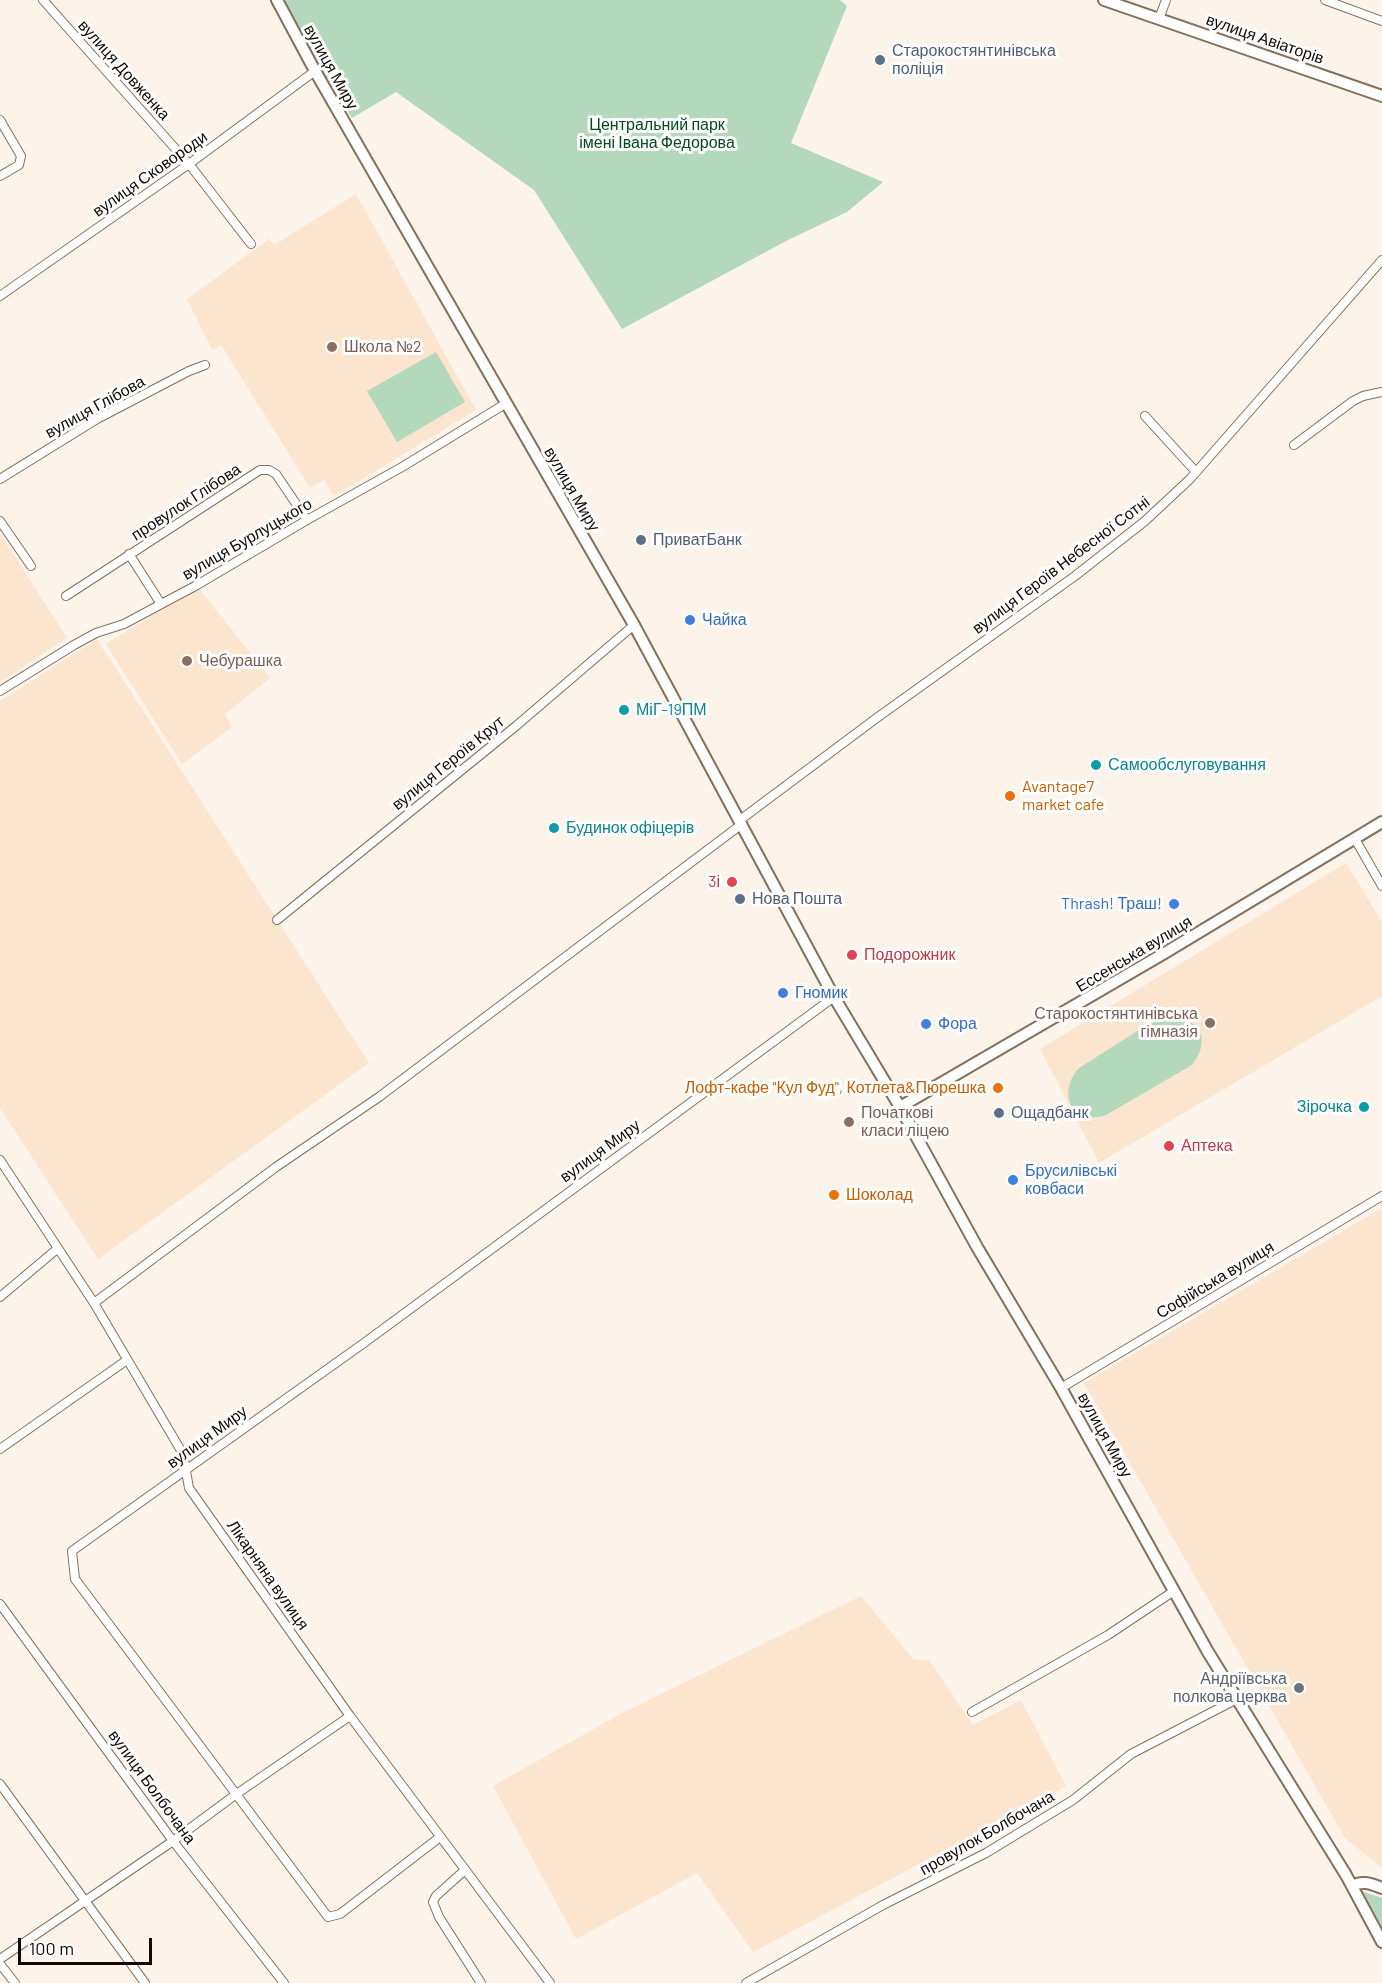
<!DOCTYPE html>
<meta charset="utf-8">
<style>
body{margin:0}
#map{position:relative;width:1382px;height:1983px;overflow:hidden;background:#fcf3eb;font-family:Barlow,sans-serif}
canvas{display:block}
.scale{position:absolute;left:18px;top:1938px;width:134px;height:27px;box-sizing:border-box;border:3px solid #110a04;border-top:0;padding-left:8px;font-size:18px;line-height:21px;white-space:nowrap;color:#110a04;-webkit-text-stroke:4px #fff;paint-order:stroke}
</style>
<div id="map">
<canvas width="1382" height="1983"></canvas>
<div class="scale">100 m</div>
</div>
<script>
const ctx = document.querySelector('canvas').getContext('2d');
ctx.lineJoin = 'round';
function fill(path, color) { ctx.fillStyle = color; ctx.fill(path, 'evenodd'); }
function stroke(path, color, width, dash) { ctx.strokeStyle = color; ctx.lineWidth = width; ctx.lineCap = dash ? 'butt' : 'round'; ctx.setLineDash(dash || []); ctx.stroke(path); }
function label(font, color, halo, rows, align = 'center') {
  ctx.font = font + ' Barlow,sans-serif'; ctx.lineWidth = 6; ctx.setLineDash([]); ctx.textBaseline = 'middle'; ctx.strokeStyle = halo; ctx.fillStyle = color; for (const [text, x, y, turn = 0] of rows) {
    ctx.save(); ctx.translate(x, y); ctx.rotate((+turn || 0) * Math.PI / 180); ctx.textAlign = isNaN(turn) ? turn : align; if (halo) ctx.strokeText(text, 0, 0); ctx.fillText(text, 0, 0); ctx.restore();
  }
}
fill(new Path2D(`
 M356 194 476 410 334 496 324 480 310 488 221 345 212 350 187 299 269 239 274 245Z
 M0 533 67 638 0 682Z
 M198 587 270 678 225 714 232 727 182 764 106 644Z
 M97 639 369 1063 98 1259 0 1108V701Z
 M1346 863 1382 922V996L1099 1163 1040 1049Z
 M1382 1208V1868L1345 1838 1084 1383Z
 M861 1596 913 1659 929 1660 973 1725 1021 1700 1066 1786 753 1952 697 1873 576 1939 493 1786 622 1713Z`), '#fbe5cf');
fill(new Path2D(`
 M283 0H840L847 6 791 143 883 182 847 212 788 240 622 329 534 190 396 92 352 118 312 55Z
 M436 352 465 402 397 442 367 391Z
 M1169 1017C1200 1017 1212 1040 1192 1065L1106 1115C1072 1126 1056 1093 1079 1068L1147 1025Z
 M1362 1891 1382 1898V1927Z`), '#b3d8bb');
const street = new Path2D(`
 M43 0 189 164 251 244
 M1325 0 1382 21
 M1159 19 1166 0
 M0 120 21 156 19 165 0 176
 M0 296 189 164 315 71
 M1145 416 1196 472
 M1294 445 1353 401 1363 396 1382 392
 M0 479 97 419 189 371 205 365
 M0 521 31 566
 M129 554 161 604
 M66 596 260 470H269L276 474 307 520
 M0 691 74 645 96 633 124 624 197 585 307 520 402 467 505 404
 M740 820 878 717 1075 576 1145 521 1190 479 1382 260
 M1355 839 1382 886
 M277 920 516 726 634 625
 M0 1160 94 1303 183 1454 189 1488 350 1716 550 1983
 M0 1297 57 1249
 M94 1303 276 1167 379 1097 742 824
 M1061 1388 1382 1196
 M0 1449 127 1360
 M0 1604 173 1841 284 1983
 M972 1712 1108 1635 1174 1591
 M0 1784 145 1983
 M440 1837 340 1914 328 1917 75 1579 72 1551 364 1343 834 997
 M465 1870 436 1896 433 1902 439 1917 481 1983
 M0 1959 173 1841 235 1795 350 1716
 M0 1964 15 1983
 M746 1983 883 1905 986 1853 1073 1800 1131 1754 1237 1699`);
const secondary = new Path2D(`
 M277 0 315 71 634 625 834 997 900 1107 977 1247 1061 1388 1208 1652 1346 1875 1382 1942
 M1104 0 1382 96
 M900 1107 1163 954 1382 822
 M1352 1886C1363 1880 1371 1884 1382 1888`);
stroke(street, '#83705d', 10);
stroke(secondary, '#83705d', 14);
stroke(street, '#fff', 8);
stroke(secondary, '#fff', 10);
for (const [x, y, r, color] of [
 [880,60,6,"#5c6f8a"],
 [332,347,6,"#8d6e63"],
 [641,540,6,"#5c6f8a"],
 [690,620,6,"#3f7fe0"],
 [187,661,6,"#8d6e63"],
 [624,710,6,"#0f9aa8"],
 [1096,765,6,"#0f9aa8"],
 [1010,796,6,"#e8710a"],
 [554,828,6,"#0f9aa8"],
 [732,882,6,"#e0444e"],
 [740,899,6,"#5c6f8a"],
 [1174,904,6,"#3f7fe0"],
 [852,955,6,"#e0444e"],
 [783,993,6,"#3f7fe0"],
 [1210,1023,6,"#8d6e63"],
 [926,1024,6,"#3f7fe0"],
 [998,1088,6,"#e8710a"],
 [1364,1107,6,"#0f9aa8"],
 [999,1113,6,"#5c6f8a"],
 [849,1122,6,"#8d6e63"],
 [1169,1146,6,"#e0444e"],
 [1013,1180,6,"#3f7fe0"],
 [834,1195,6,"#e8710a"],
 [1299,1688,6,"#6b7280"]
]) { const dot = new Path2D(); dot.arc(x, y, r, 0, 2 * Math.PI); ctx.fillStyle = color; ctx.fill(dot); stroke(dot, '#fff', 2); }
label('16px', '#110a04', '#fff', [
 ["вулиця Авіаторів",1265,39,19],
 ["вулиця Миру",331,67,61],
 ["вулиця Довженка",124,70,48],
 ["вулиця Сковороди",150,174,-35],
 ["вулиця Глібова",95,407,-29],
 ["вулиця Миру",572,489,60],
 ["провулок Глібова",186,502,-33],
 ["вулиця Бурлуцького",247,539,-30],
 ["вулиця Героїв Небесної Сотні",1061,565,-37],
 ["вулиця Героїв Крут",448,763,-39],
 ["Ессенська вулиця",1134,954,-31],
 ["вулиця Миру",600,1151,-36],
 ["Софійська вулиця",1215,1280,-31],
 ["вулиця Миру",1105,1435,61],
 ["вулиця Миру",207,1437,-36],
 ["Лікарняна вулиця",268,1575,55],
 ["вулиця Болбочана",152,1787,54],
 ["провулок Болбочана",987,1833,-30]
]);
label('16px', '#4e5e75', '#fff', [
 ["Старокостянтинівська",892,51],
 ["поліція",892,69],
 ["ПриватБанк",653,540],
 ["Нова Пошта",752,899],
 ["Ощадбанк",1011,1113]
], 'left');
label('16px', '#034a21', '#fff', [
 ["Центральний парк",657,125],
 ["імені Івана Федорова",657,143]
]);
label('16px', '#785e54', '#fff', [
 ["Школа №2",344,347],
 ["Чебурашка",199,661],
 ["Старокостянтинівська",1198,1014,"right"],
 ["гімназія",1198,1032,"right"],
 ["Початкові",861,1113],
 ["класи ліцею",861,1131]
], 'left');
label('16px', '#366cbe', '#fff', [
 ["Чайка",702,620],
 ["Thrash! Траш!",1162,904,"right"],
 ["Гномик",795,993],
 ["Фора",938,1024],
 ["Брусилівські",1025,1171],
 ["ковбаси",1025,1189]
], 'left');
label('16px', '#0d838f', '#fff', [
 ["МіГ-19ПМ",636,710],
 ["Самообслуговування",1108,765],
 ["Будинок офіцерів",566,828],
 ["Зірочка",1352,1107,"right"]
], 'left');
label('16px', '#c56008', '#fff', [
 ["Avantage7",1022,787],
 ["market cafe",1022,805],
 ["Лофт-кафе \"Кул Фуд\", Котлета&Пюрешка",986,1088,"right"],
 ["Шоколад",846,1195]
], 'left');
label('16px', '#be3a42', '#fff', [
 ["3і",720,882,"right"],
 ["Подорожник",864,955],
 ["Аптека",1181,1146]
], 'left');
label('16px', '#5b616d', '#fff', [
 ["Андріївська",1287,1679],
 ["полкова церква",1287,1697]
], 'right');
</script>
